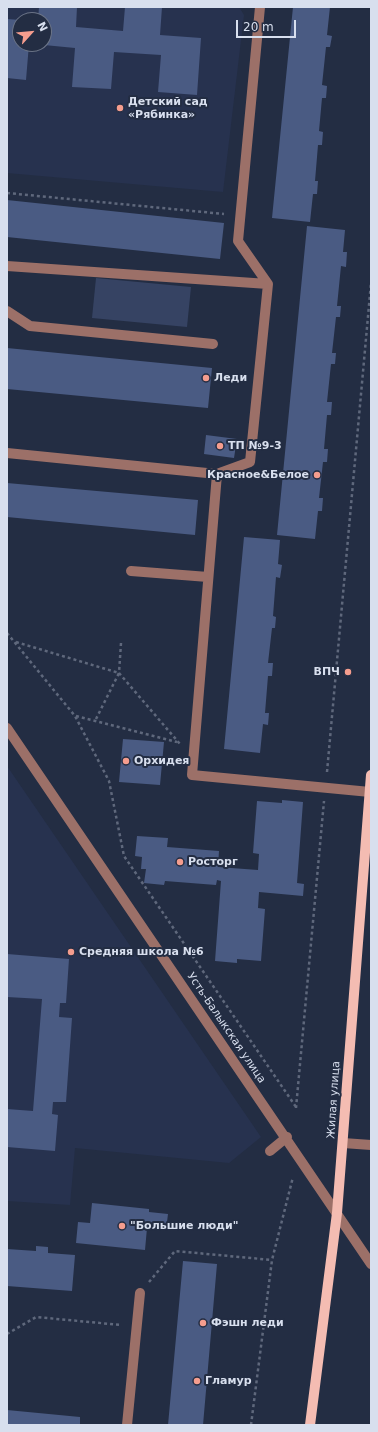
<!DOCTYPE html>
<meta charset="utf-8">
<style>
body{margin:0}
#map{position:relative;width:378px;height:1432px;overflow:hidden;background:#232d43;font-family:"DejaVu Sans",sans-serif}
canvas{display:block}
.frame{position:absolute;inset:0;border:8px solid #d8dfee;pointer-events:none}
.north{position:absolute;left:12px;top:12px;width:40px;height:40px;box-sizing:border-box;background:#232d43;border:1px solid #6b7487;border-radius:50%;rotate:63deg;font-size:11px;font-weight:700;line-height:16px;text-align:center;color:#d8dfee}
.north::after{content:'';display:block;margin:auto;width:14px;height:18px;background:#f59d8e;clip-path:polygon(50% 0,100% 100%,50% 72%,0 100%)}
.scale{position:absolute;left:236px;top:20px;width:60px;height:18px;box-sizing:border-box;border:2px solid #d8dfee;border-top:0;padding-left:5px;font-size:12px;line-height:14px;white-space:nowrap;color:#d8dfee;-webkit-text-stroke:3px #232d43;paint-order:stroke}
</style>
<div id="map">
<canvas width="378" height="1432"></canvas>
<div class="frame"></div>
<div class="north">N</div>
<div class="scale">20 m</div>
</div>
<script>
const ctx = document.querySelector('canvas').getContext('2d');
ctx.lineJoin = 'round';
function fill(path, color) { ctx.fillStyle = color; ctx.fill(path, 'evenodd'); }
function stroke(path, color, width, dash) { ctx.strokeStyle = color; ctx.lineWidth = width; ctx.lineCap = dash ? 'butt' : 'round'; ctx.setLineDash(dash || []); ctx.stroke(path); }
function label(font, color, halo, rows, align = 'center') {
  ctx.font = font + ' "DejaVu Sans",sans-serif'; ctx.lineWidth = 4; ctx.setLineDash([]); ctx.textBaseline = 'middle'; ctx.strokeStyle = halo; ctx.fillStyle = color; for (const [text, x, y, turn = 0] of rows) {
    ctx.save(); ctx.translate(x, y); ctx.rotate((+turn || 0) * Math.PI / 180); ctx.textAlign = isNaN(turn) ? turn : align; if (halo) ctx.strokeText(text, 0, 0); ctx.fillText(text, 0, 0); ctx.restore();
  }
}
fill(new Path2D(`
 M7 7H239L244 15 223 192 7 173ZM20 20H44V44H20Z
 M7 766 261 1137 229 1163 75 1148 70 1205 7 1201Z`), '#27324f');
fill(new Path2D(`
 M96 278 191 287 187 327 92 318Z`), '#364363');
fill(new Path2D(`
 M39 7H77L76 27 123 31 125 7H162L160 35 201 38 197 95 158 92 161 55 114 52 111 89 72 87 75 48 44 45V20H38Z
 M293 7H330L327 35 332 36 330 47H326L322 85 327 86 326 98H322L319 131 323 132 322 145H318L315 181H318L317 194H313L310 222 272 218Z
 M7 19 20 20V44H29L26 80 7 78Z
 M7 200 224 223 220 259 7 237Z
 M307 226 345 230 343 252H347L346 267 341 266 337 306H341L340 317H336L332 353H336L335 364H331L327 402H332L331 415H327L324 449H328L327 462H323L319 498H323L322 511H318L315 539 277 535Z
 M7 348 212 368 208 408 7 389Z
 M206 435 237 439 234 458 204 454Z
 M7 483 198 500 195 535 7 517Z
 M244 537 280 540 278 564 282 565 280 578 276 577 273 616 276 617 275 628H272L268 663H273L272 676H268L265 713H269L268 725 263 724 260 753 224 749Z
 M123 739 164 742 160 785 119 782Z
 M282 800 303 802 297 883 304 884 303 896 259 892 258 908 265 909 261 961 237 959V963L215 961 221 881 217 880 216 885 165 881 164 885 144 883 146 869H141L142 857 135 856 137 836 168 838 167 847 219 851 218 867 258 870 259 854 253 853 257 801 282 803Z
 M7 954 69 959 66 1003H60L59 1017 72 1018 66 1102H53L52 1114 58 1115 55 1151 7 1147V1109L33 1111 42 999 7 997Z
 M92 1203 149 1209V1212L168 1214 166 1230 147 1228 145 1250 76 1243 78 1222 90 1223Z
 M36 1246 48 1247V1253L75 1255 72 1291 7 1286V1249L36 1251Z
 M183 1261 217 1264 203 1425H168Z
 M7 1410 80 1417V1425H7Z`), '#4a5b83');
stroke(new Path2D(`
 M7 193 224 214
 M7 633 75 716 109 781 124 856 296 1107
 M16 642 119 673 95 721
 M121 643 119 673 180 744
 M76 716 177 742
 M327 772 371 283
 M296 1108 324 801
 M149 1282 175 1251 272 1260
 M7 1334 36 1317 121 1325
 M251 1425 272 1260 293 1177`), '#5f687c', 2.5, [3, 3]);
stroke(new Path2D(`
 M7 266 268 284
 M7 311 30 326 213 344
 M7 453 217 474 192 775 370 792
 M217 474 250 462 268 284 238 241 260 7
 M131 571 208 577
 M7 728 371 1264
 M343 1143 371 1145
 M270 1151 287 1137
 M127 1425 140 1293`), '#9c7068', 10);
stroke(new Path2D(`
 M310 1425 337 1213 371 775`), '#f4bcb2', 10);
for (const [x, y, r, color] of [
 [120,108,4,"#f59d8e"],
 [206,378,4,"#f59d8e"],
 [220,446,4,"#f59d8e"],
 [317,475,4,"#f59d8e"],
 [348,672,4,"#f59d8e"],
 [126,761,4,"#f59d8e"],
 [180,862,4,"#f59d8e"],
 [71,952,4,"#f59d8e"],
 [122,1226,4,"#f59d8e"],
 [203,1323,4,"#f59d8e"],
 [197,1381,4,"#f59d8e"]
]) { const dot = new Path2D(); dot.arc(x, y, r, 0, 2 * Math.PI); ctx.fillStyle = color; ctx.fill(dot); stroke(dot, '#232d43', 1.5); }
label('bold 11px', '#d8dfee', '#232d43', [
 ["Детский сад",128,102],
 ["«Рябинка»",128,115],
 ["Леди",214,378],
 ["ТП №9-3",228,446],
 ["Красное&Белое",309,475,"right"],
 ["ВПЧ",340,672,"right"],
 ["Орхидея",134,761],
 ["Росторг",188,862],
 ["Средняя школа №6",79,952],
 ["\"Большие люди\"",130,1226],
 ["Фэшн леди",211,1323],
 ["Гламур",205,1381]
], 'left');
label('11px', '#d8dfee', '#232d43', [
 ["Усть-Балыкская улица",226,1028,56],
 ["Жилая улица",334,1100,-86]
]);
</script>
